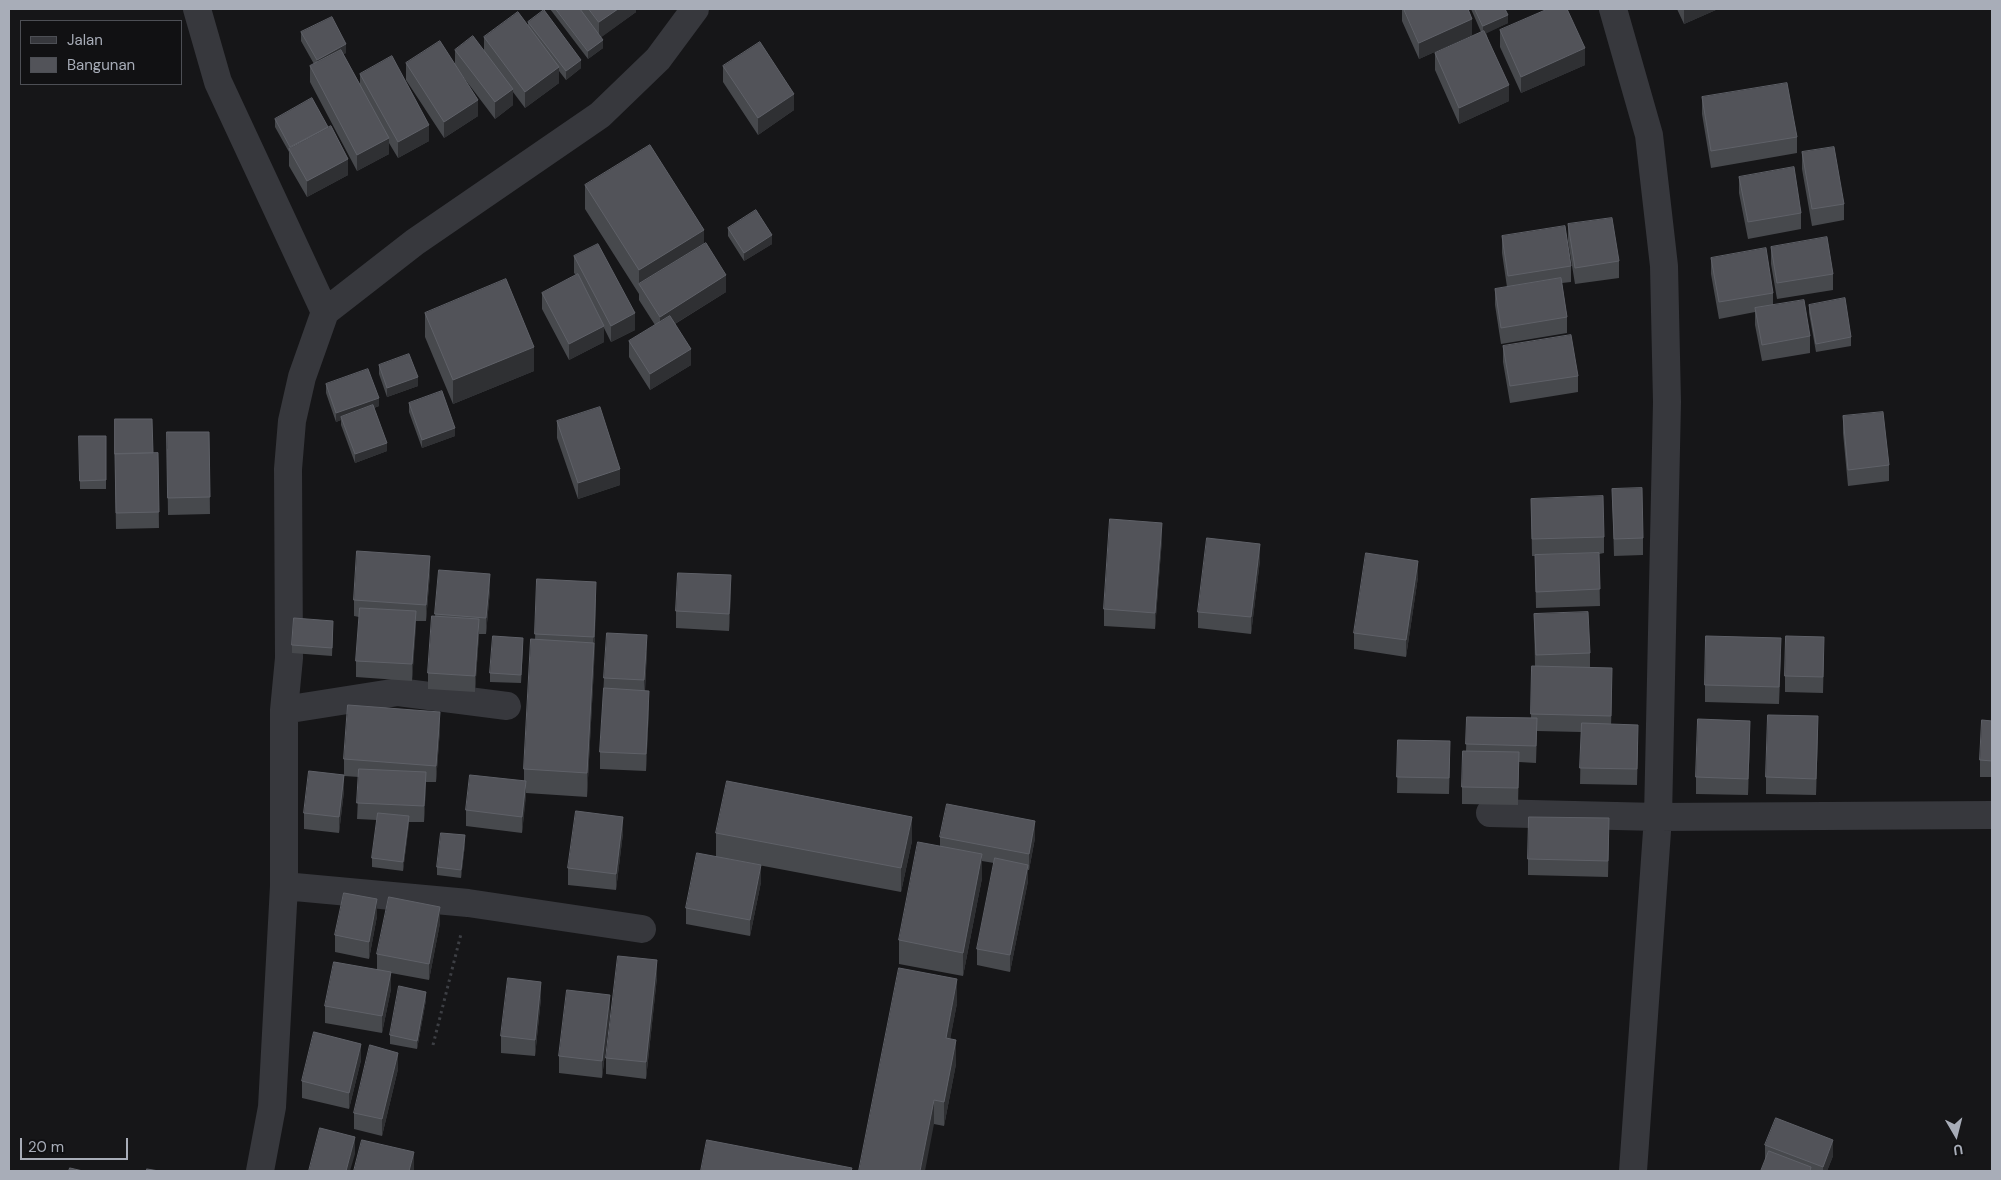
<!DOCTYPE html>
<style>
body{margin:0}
#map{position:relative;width:2001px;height:1180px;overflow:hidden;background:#161618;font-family:"DM Sans",sans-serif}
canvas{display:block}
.frame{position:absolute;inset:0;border:10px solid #a8adb8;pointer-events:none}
.legend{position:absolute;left:20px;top:20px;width:162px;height:65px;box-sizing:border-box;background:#111113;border:1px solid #4d4f55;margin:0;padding:6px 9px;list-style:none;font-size:15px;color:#a8adb8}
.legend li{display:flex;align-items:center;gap:10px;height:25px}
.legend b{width:25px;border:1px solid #4d4f55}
.north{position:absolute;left:1931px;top:1110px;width:50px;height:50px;-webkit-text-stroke:4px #111113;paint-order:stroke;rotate:172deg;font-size:14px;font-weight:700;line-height:20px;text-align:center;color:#a8adb8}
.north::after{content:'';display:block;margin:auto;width:18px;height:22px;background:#a8adb8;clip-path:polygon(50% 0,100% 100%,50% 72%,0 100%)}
.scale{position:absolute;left:20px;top:1138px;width:108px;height:22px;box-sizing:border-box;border:2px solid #a8adb8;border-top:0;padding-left:6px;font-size:15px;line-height:18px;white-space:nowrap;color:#a8adb8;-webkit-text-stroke:4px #111113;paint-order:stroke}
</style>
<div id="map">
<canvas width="2001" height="1180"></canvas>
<div class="frame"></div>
<ul class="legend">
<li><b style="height:6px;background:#37383d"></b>Jalan</li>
<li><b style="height:14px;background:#525359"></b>Bangunan</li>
</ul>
<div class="north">U</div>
<div class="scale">20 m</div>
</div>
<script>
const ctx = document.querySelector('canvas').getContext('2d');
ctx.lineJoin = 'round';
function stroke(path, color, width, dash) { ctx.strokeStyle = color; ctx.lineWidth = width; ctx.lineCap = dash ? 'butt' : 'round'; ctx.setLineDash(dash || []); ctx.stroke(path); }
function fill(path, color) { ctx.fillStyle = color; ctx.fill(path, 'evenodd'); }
stroke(new Path2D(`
 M433 1045 461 934`), '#3d3f44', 3, [2.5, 4]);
stroke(new Path2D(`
 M197 9 218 82 325 312
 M1613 9 1649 135 1664 266 1667 402 1658 817 1633 1171
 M284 710 398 692 507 706
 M1490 813 1658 817 1992 815
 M284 886 468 903 642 929
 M260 1171 272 1107 284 886V710L289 658 288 469 292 421 302 377 325 312 415 242 600 115 658 59 695 9`), '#37383d', 28);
fill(new Path2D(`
 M550 9H636V12L601 37 603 48 588 59Z
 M1402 9H1468L1472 35 1419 59 1402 21Z
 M1471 9H1505L1508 23 1486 33 1509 101 1459 124 1435 70V53L1481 32Z
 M1677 9H1718L1684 24Z
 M528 22 581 68 566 80 559 71V83L525 108 513 92V105L495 119 461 74 478 116 444 138 406 80V63L455 65V50L484 51V37L528 26Z
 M1500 30 1585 65 1521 93 1500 47Z
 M301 32 346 53 343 54 360 84V74L429 141 398 158 389 143V154L357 171 310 82V66L314 64 301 41Z
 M723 66 794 110 758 135 723 82Z
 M1702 97 1797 137V153L1711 168 1702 114Z
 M275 119 328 128 348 175 307 197 289 166V152L275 127Z
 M1802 152 1844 204V220L1812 226 1802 169Z
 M1739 177 1801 213V229L1748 239 1739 193Z
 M585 185 704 244 726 292 675 324 691 365 650 390 629 357V341L655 325 639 300V294L585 209Z
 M1568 224 1619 261V278L1575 284 1568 241Z
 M728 228 772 244 744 261 728 236Z
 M1502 236 1571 266V282L1562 283 1567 317V333L1501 344 1495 305V289L1507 287 1502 253Z
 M1771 247 1833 274V290L1777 299 1771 264Z
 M574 256 635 330 611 342 604 328V342L569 360 542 309V293L576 275 574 273Z
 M1711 258 1773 293V305L1810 336V353L1762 361 1755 325V312L1719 319 1711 274Z
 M1809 305 1851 337V346L1816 352 1809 313Z
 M425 313 534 371 453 404 425 337Z
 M1503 346 1578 376V392L1510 403 1503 362Z
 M379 365 418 386 387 397 379 374Z
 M326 384 379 406 374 408 387 451 355 463 341 425V420L336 422 326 393Z
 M409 403 455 436 422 448 409 412Z
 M1843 416 1889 465V481L1848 486 1843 433Z
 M557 421 620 485 578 499 557 438Z
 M209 432 210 514 168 515 167 449Z
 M79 436H106V489H80Z
 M153 453H158L159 528 116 529 115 470Z
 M1612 489 1643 538V555L1614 556Z
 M1531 499 1604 537V553L1599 554 1600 606 1536 608 1535 556H1532Z
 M1162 539 1155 629 1104 626V609Z
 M1260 560 1251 634 1198 628V612Z
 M439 570 490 590 486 634H479L475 692 428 689V673L435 616Z
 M430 573 426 621H416L412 681 356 677V661L359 617 354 616V600Z
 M1418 577 1406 657 1354 649V633Z
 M537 579 596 599 594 667 587 797 526 793 522 833 466 826V810L524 781V769L535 640Z
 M731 592 729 631 676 628V611Z
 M1534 614 1590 653V667L1612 684 1611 724 1638 742 1637 785 1580 784 1581 732 1537 731 1536 763 1519 762 1518 805 1462 804V787L1466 751 1467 717 1531 718 1532 666H1535Z
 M333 630 332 656 292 653V645Z
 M523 646 521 683 490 682V673Z
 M647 651 645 691 649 708 646 771 600 769V752L604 678Z
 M1824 653 1823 693 1785 692V676Z
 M1781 654 1779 704 1705 702V685Z
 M1992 721V777H1980V760Z
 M440 729 436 782H426L424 822H409L403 871 372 867V858L377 820 357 819 359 777 344 776V791L339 833 304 829V813L344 775V759Z
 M1818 733 1816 795 1766 794V777Z
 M1750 737 1748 795 1696 794V777Z
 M1398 740 1450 758 1449 794 1397 793Z
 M623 833 616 890 568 885V868Z
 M716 833 912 841 901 892 716 857Z
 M1609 835 1608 877 1528 875V859Z
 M940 837 1035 838 1029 870H1028V881L1010 972 977 965V949L994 863 982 861V878L963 976 899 964V940L940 846Z
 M465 844 461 878 437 875V867Z
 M761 882 750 936 686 924V908Z
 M377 916 369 959 335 952V935Z
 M440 923 429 980 391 973V989L382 1033 325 1023V1006L377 970V954Z
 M657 977 646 1079 606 1074V1058Z
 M541 998 535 1056 501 1053V1036Z
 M426 1000 417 1049 390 1044V1035Z
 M957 1003 950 1039 956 1064 944 1126 934 1124 859 1171Z
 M610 1012 602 1078 559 1073V1056Z
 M361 1060 349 1109 302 1098V1081Z
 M398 1069 382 1136 354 1129V1113Z
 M1765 1145 1833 1156 1827 1171H1761L1765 1161Z`), '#47494d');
fill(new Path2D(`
 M618 9H636V12L599 39V22Z
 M1684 9H1718L1684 24Z
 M1508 15V23L1483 35V26Z
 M1472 19V35L1419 59V43Z
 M603 40V48L588 59V51Z
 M346 44V53L317 69V60Z
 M1585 48V65L1521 93V77Z
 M581 60V68L566 80V71Z
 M559 67V83L525 108V92Z
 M1509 85V101L1459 124V108Z
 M513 89V105L495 119V102Z
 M794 94V110L758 135V118Z
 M478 100V116L444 138V122Z
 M429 125V141L398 158V142Z
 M328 127V135L290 152V147Z
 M389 138V154L357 171V155Z
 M348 159V175L307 197V181Z
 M704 230V254L639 284V294V270Z
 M772 235V244L744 261V253Z
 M726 275V292L660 333V317Z
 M635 313V330L611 342V326Z
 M604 326V342L569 360V344Z
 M534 347V371L453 404V380Z
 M691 349V365L650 390V374Z
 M418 377V386L387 397V388Z
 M379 398V406L342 420 341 417V420L336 422V413Z
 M455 428V436L422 448V440Z
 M387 443V451L355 463V454Z
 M620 469V485L578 499V483Z
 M1162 523V539L1155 629V613Z
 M1260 544V560L1251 634V617Z
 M430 556V573L426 621V605Z
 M1418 561V577L1406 657V640Z
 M490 574V590L486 634V618Z
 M731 575V592L729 631V614Z
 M596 582 594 667 587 797V773Z
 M416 611V628L412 681V664Z
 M479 619V635L475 692V676Z
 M647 635V651L644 697V680Z
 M523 638V646L521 683V675Z
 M1612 668V684L1611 733V716Z
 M649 691V708L646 771V754Z
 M440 712V729L436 782V766Z
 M1818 716V733L1816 795V779Z
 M1750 721V737L1748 795V779Z
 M426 772V788L424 822V806Z
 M344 775V791L339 833V817Z
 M526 781V798L522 833V817Z
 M409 816V825L403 871V862Z
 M623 817V833L616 890V874Z
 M912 817V841L901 892V868Z
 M1035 821V838L1029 870V854Z
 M465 835V844L461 878V870Z
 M982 854V878L963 976V953Z
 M761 865V882L750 936V920Z
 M1028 865V881L1010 972V955Z
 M377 899V916L369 959V942Z
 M440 907V923L429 980V964Z
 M657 960V977L646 1079V1062Z
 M391 972V989L382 1033V1016Z
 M957 979V1003L946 1062V1038Z
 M541 982V998L535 1056V1040Z
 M426 992V1000L417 1049V1041Z
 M610 995V1012L602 1078V1061Z
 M956 1040V1064L944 1126V1102Z
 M361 1044V1060L349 1109V1093Z
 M398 1053V1069L382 1136V1119Z
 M934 1100V1124L925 1171H920Z
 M355 1137V1154L350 1171H346Z
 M1833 1140V1156L1827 1171H1823V1167Z
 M414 1152V1171H409Z`), '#2f3033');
const building = new Path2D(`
 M556 9H580L603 40 588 51Z
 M589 9H618L599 22Z
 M1404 9H1468L1472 19 1419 43Z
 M1475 9H1505L1508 15 1483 26Z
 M1548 9H1567L1585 48 1521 77 1500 30Z
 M544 10 581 60 566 71 528 22Z
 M518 12 559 67 525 92 484 37Z
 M332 17 346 44 317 60 301 32Z
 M1484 31 1509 85 1459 108 1435 53Z
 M473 36 513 89 495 102 455 50Z
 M440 41 478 100 444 122 406 63Z
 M760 42 794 94 758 118 723 66Z
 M341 50 389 138 357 155 310 66Z
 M392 56 429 125 398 142 360 74Z
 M1787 83 1797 137 1711 151 1702 97Z
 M312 98 328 127 290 147 275 119Z
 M331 126 348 159 307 181 289 149Z
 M650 145 704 230 639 270 585 185Z
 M1834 147 1844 204 1812 209 1802 152Z
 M1794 167 1801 213 1748 222 1739 177Z
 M756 210 772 235 744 253 728 228Z
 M1612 218 1619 261 1575 268 1568 224Z
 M1565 226 1571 266 1508 276 1502 236Z
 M1827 237 1833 274 1777 283 1771 247Z
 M706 243 726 275 660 317 639 284Z
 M598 244 635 313 611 326 574 256Z
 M1766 248 1773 293 1719 302 1711 258Z
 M578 274 604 326 569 344 542 293Z
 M1561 278 1567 317 1501 328 1495 289Z
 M506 279 534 347 453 380 425 313Z
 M1845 298 1851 337 1816 344 1809 305Z
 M1804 300 1810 336 1762 345 1755 308Z
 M670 316 691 349 650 374 629 341Z
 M1571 335 1578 376 1510 386 1503 346Z
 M409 354 418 377 387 388 379 365Z
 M368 369 379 398 336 413 326 384Z
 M442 391 455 428 422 440 409 403Z
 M373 405 387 443 355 454 341 417Z
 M600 407 620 469 578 483 557 421Z
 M1883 412 1889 465 1848 470 1843 416Z
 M115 419H152L153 453 115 454Z
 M167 432H209L210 497 168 498Z
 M79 436H106V480L80 481Z
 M158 453 159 512 116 513 115 454Z
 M1642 488 1643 538 1614 539 1612 489Z
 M1603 496 1604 537 1532 539 1531 499Z
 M1110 519 1162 523 1155 613 1104 609Z
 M1207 538 1260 544 1251 617 1198 612Z
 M357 551 430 556 426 605 354 600Z
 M1366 553 1418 561 1406 640 1354 633Z
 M1599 553 1600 589 1536 592 1535 555Z
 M439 570 490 574 486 618 435 614Z
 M678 573 731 575 729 614 676 611Z
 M537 579 596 582 594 637 535 634Z
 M360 608 416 611 412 664 356 661Z
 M1588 612 1590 653 1536 655 1534 614Z
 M432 616 479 619 475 676 428 673Z
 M294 618 333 621 332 648 292 645Z
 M607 633 647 635 644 680 604 678Z
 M493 636 523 638 521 675 490 673Z
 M1706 636 1781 638 1779 687 1705 685Z
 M1786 636 1824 637 1823 677 1785 676Z
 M531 639 594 643 587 773 524 769Z
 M1532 666 1612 668 1611 716 1531 714Z
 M604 688 649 691 646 754 600 752Z
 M348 705 440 712 436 766 344 759Z
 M1768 715 1818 716 1816 779 1766 777Z
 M1467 717 1537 718 1536 746 1466 744Z
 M1698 719 1750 721 1748 779 1696 777Z
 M1982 720 1992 721V761L1980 760Z
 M1582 723 1638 725 1637 769 1580 768Z
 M1398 740 1450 741 1449 778 1397 777Z
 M1463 751 1519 752 1518 788 1462 787Z
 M359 769 426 772 424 806 357 803Z
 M309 771 344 775 339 817 304 813Z
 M470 775 526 781 522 817 466 810Z
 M727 781 912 817 901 868 716 833Z
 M947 804 1035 821 1029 854 940 837Z
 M576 811 623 817 616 874 568 868Z
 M378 813 409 816 403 862 372 858Z
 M1529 817 1609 818 1608 861 1528 859Z
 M441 833 465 835 461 870 437 867Z
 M918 842 982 854 963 953 899 940Z
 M697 853 761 865 750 920 686 908Z
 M995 858 1028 865 1010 955 977 949Z
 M344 893 377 899 369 942 335 935Z
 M389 897 440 907 429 964 377 954Z
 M618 956 657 960 646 1062 606 1058Z
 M334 962 391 972 382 1016 325 1006Z
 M899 968 957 979 946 1038 956 1040 944 1102 934 1100 920 1171H859Z
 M508 978 541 982 535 1040 501 1036Z
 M399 986 426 992 417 1041 390 1035Z
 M567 990 610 995 602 1061 559 1056Z
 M314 1032 361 1044 349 1093 302 1081Z
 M370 1045 398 1053 382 1119 354 1113Z
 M1776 1118 1833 1140 1823 1167 1765 1145Z
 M320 1128 355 1137 346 1171H309Z
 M362 1140 414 1152 409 1171H354Z
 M707 1140 852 1168 851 1171H701Z
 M1769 1151 1811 1167 1810 1171H1761Z
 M70 1168 83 1171H69Z
 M147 1169 159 1171H147Z`);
fill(building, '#525359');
stroke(building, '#5f6168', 1);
</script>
